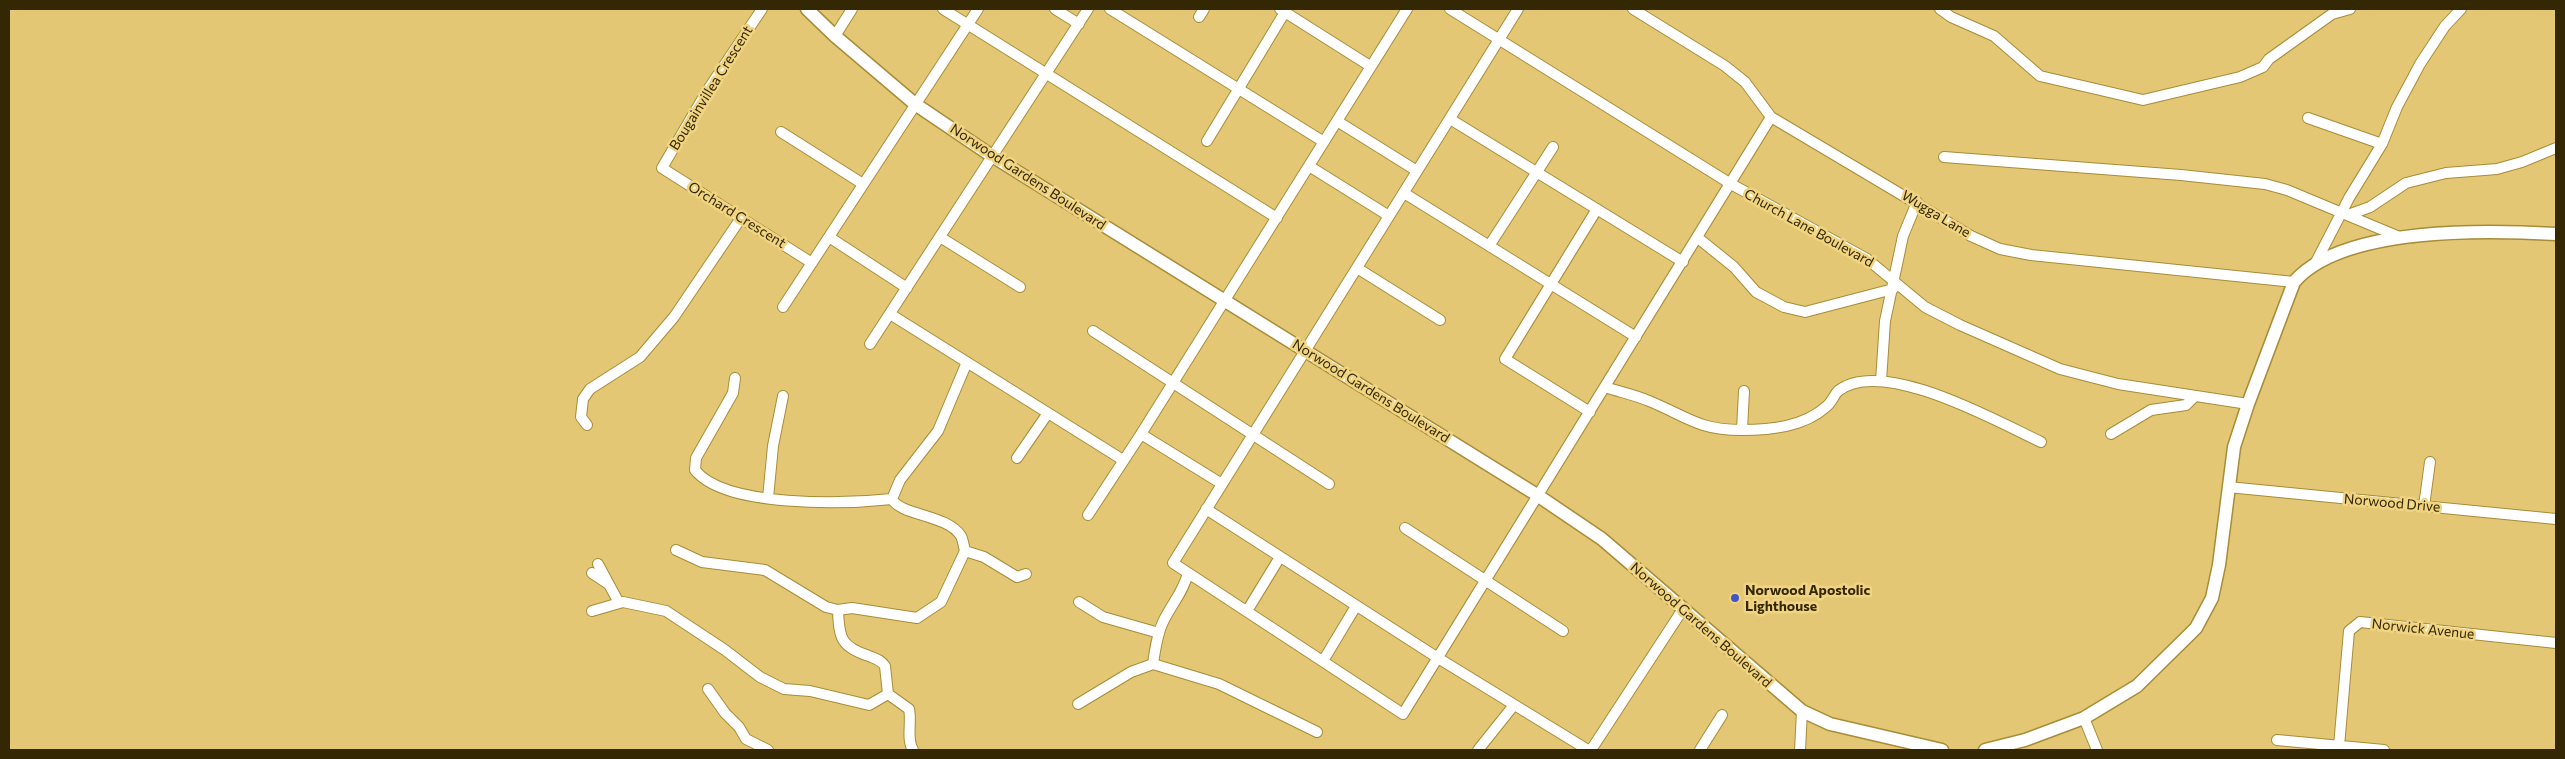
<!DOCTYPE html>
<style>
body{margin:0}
#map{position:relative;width:2565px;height:759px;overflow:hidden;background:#e4c774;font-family:Commissioner,sans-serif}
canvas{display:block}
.frame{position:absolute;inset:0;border:10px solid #342804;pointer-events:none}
</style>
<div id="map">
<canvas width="2565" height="759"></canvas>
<div class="frame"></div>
</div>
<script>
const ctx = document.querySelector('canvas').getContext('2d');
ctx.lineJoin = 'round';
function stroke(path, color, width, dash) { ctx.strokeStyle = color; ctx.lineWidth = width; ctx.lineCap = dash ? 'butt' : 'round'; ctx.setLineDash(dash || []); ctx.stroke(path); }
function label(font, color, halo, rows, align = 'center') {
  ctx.font = font + ' Commissioner,sans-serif'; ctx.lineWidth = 5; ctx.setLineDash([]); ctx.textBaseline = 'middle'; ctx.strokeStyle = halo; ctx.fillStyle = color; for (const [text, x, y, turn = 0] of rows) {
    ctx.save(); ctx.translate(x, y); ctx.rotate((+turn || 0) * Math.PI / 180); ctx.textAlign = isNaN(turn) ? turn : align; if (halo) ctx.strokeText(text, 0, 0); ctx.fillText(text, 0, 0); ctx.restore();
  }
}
const minor = new Path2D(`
 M762 9 707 91 662 168 812 263
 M943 9 1277 218
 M1055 9 1079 24
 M1110 9 1324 142
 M1280 9 1370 66
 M1450 9 1731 184 1867 259 1925 307 1960 325 2060 369 2118 384 2248 404
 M1518 9 1173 563 1403 714 1771 117
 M1633 9 1725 66 1745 82 1771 117 1971 236 2000 249 2031 255 2294 282
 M1940 9 1951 17 1994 36 2040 76 2143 100 2240 77 2263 67 2269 59 2332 14 2350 9
 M1199 17 1204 9
 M835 36 852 9
 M2308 118 2382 144
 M1450 119 1683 262
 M1337 121 1417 171
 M781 132 863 184
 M1207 141 1285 12
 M1944 157 2181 175 2265 184 2287 190 2402 238
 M1309 166 1389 216
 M1404 193 1636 337
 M2348 215 2370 207 2406 183 2446 173 2497 169 2522 162 2556 148
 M829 237 907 288
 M940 237 1020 287
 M1698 238 1734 267 1756 292 1784 307 1805 312 1893 289
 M1489 246 1553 147
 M2316 262 2349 198 2382 144 2397 107 2420 64 2445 26 2461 9
 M1357 268 1440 320
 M783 307 978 9
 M890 314 1123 460
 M1093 331 1329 484
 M870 344 1088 9
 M735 378 733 393 696 458 695 470C725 508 846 504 892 499
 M1881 381 1885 321 1903 236 1917 202
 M1605 387C1620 392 1635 395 1649 401 1686 416 1698 430 1741 430 1771 430 1804 427 1827 406 1832 402 1834 395 1838 391 1882 356 1998 422 2041 442
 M1590 412 1505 359 1597 209
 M587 425 581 417 583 399 590 389 640 357 674 317 741 218
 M1742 430 1744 391
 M1141 434 1222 484
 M2111 434 2151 410 2186 405 2195 396
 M1017 458 1048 413
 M2228 487 2556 519
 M768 498 773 446 783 396
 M2424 506 2430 462
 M1206 509 1438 658 1588 750
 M1088 515 1141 434 1407 9
 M1405 528 1563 631
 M676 550 702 562 765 570 826 607 838 610
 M965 551 984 557 1017 577 1026 574
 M598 564 619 603
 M592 573 607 583
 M1188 573C1183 593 1172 603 1163 622 1157 635 1155 649 1153 664L1219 684 1317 732
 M1079 602 1103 617 1159 633
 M592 611 623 602 666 611 725 650 760 677 784 689 810 691 869 705 888 694 909 709C912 722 906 739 913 750
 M1247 611 1280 557
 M1323 661 1356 606
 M708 689 725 713 739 727 746 739 768 750
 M888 694 885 666C881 660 876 659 869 656 841 647 839 638 838 610L852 608 917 618 941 602 965 551C964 547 963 540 961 536 947 514 901 516 892 499L900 480 938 431 967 362
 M1078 704 1131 672 1153 664
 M2084 718 2097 750
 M2277 740 2384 750
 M2339 746 2349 631 2360 622 2556 643
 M1478 750 1514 705
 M1591 750 1683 609
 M1700 750 1722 715
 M1800 750 1802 711`);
const tertiary = new Path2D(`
 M807 9 835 36 915 104 992 156 1537 495 1602 539 1802 711 1830 724 1942 750
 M1985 750 2025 740 2084 718 2137 686 2196 628 2212 598 2219 565 2234 447 2248 404 2294 282C2342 226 2487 230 2556 234`);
stroke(minor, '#a88c37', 12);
stroke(tertiary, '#a88c37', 15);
stroke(minor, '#fff', 10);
stroke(tertiary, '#fff', 12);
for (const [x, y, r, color] of [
 [1735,598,5,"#4155c9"]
]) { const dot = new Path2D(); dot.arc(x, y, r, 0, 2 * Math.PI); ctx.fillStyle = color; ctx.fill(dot); stroke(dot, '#f1d481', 2); }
label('14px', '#342804', '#f1d481', [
 ["Bougainvillea Crescent",711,88,-58],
 ["Norwood Gardens Boulevard",1028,177,33],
 ["Wugga Lane",1936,214,31],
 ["Orchard Crescent",737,215,32],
 ["Church Lane Boulevard",1809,228,29],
 ["Norwood Gardens Boulevard",1371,391,32],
 ["Norwood Drive",2392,503,5],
 ["Norwood Gardens Boulevard",1701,625,41],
 ["Norwick Avenue",2423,629,6]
]);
label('bold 14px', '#342804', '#f1d481', [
 ["Norwood Apostolic",1745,590],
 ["Lighthouse",1745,606]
], 'left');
</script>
